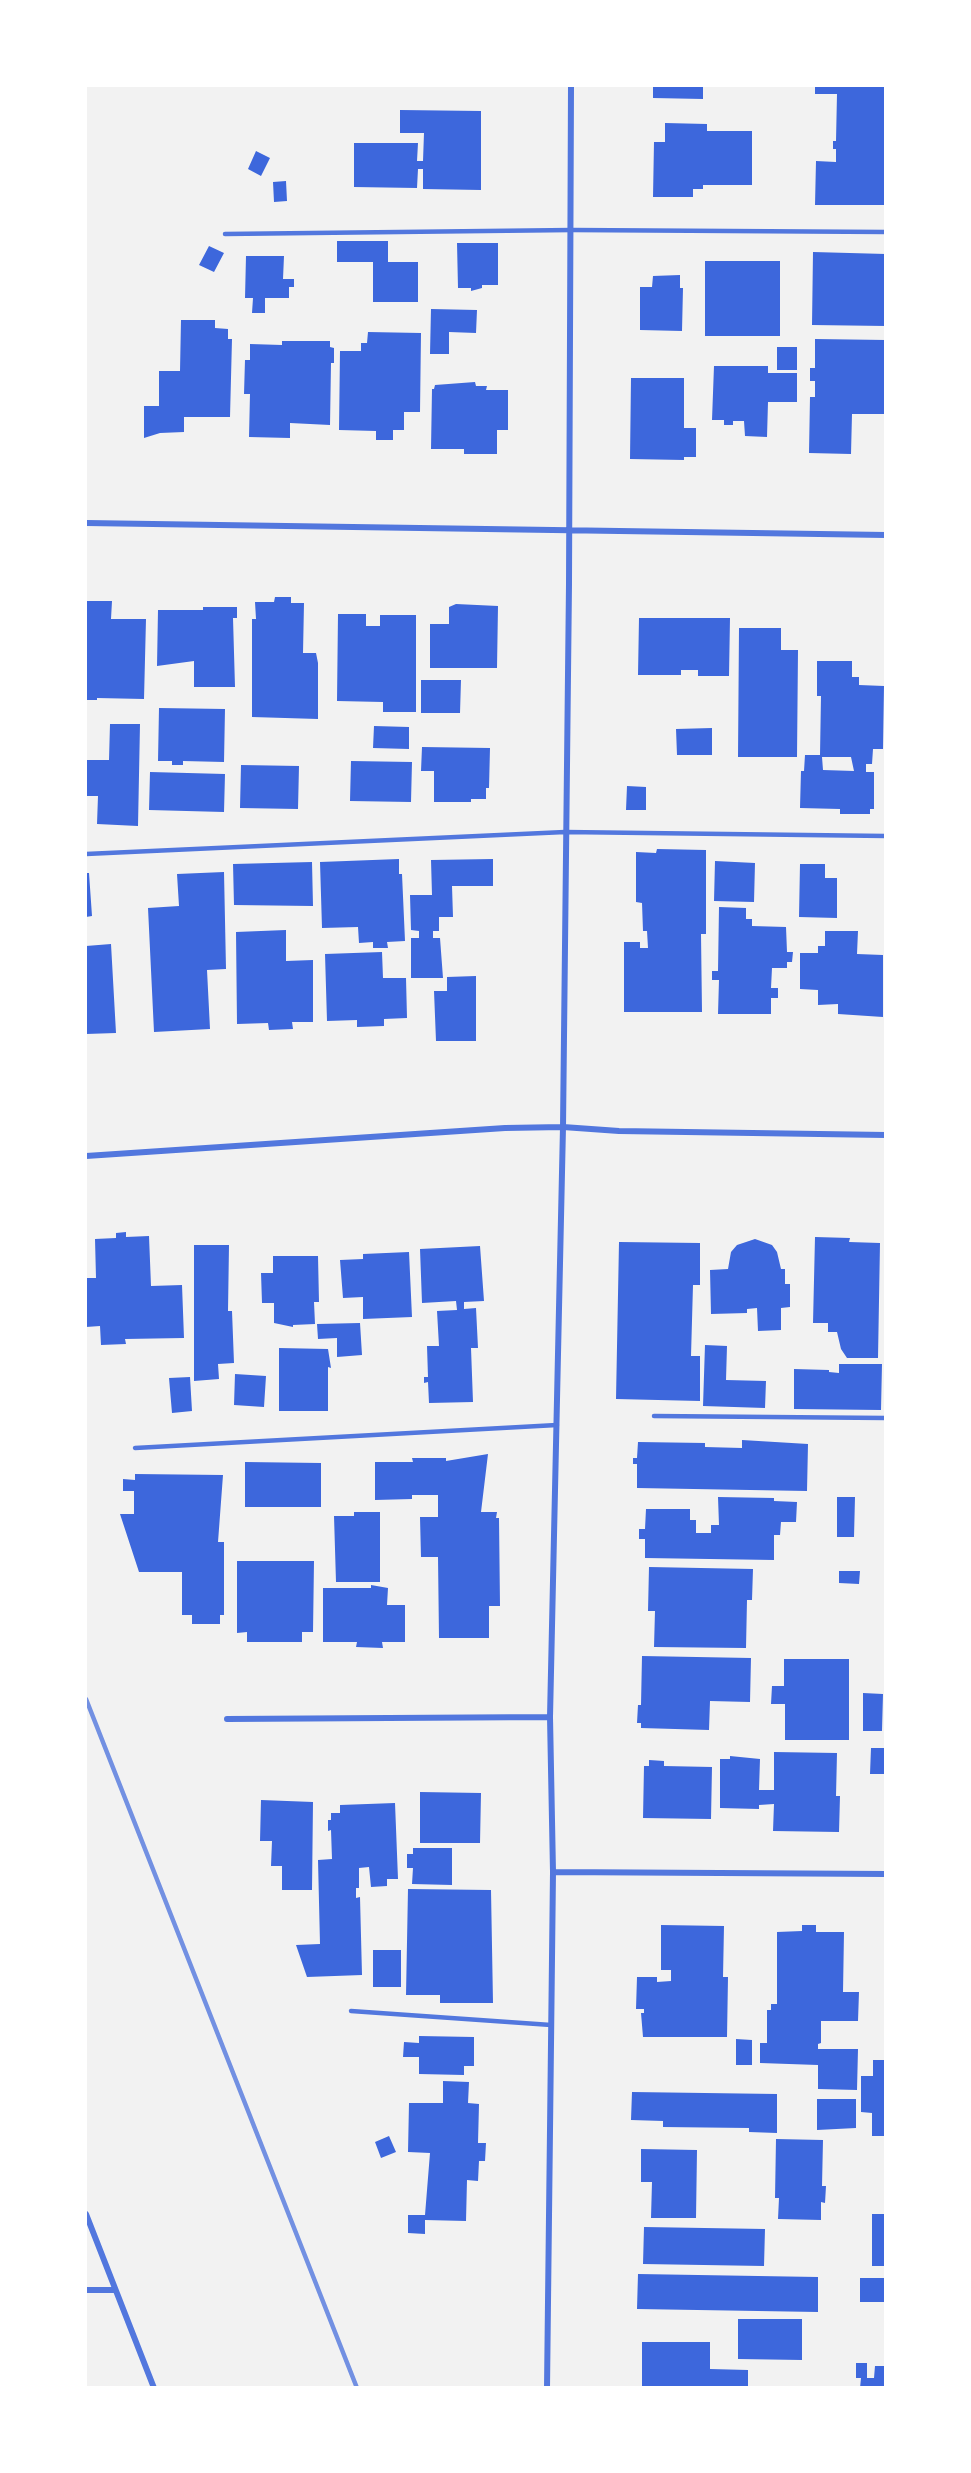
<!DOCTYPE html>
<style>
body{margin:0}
#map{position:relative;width:971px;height:2473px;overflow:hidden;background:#f2f2f2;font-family:"Asap Condensed",sans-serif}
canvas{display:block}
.frame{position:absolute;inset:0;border:87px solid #fff;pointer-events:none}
</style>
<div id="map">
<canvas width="971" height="2473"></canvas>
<div class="frame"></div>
</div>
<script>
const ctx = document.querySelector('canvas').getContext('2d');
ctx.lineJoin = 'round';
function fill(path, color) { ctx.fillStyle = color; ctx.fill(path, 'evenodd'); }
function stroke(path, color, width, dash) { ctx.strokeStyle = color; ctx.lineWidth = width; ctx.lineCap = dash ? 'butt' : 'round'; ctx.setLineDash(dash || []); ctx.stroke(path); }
fill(new Path2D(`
 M653 86H703V99L653 98Z
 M815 86H886V205H815L816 161 836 162V149H833V141H836L837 94H815Z
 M400 110 481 111V190L423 189V169H418L417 188 354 187V143H418L417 161H423L424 133H400Z
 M665 123 707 124V131H752V185H703V189H693V197H653L654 142H665Z
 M256 151 270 158 261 176 248 169Z
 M286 181 287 201 274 202 273 182Z
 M337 241H388V262H418V302H373V262H337Z
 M457 243H498V285H482V288L471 291V288H458Z
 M209 246 224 253 214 272 199 265Z
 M813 252 886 254V326L812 325Z
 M246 256H284L283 279H294V287H289V298H265V313H252L253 298H245Z
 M705 261H780V336H705Z
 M680 275V288H683L682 331 640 330V287H652L653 276Z
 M431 309 477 310 476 333 449 332V354H430Z
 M181 320H215V328L228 329V339H232L230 417H184V432L160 433 144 438V406H159V371H180Z
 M368 332 421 333 420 412H404V430H393V440H376V431L339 430 340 351H361V343H367Z
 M815 339 886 340V414H852L851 454 809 453 810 397H815V381H810V368H815Z
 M282 341H330V347L334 348V363H331L330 425 290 423V438L249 437 250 394H244L245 360H250V344L282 345Z
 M777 347H797V370H777Z
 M714 366H768V373H797V402H768L767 437 745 436 744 421H733V425H724V420H712Z
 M631 378H684V428H696V457H684V460L630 459Z
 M475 382 476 386H487L486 390H508V430H497V454H464V449H431L432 389H434L435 385Z
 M275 597H291V603H304L303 653H316L318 663V719L252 717V619H256L255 602H274Z
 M86 601H112L111 619H146L144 699 97 698V700H86Z
 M456 604 498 606 497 668H430V624H449V607Z
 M203 607H237V618H233L235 687H194V661L157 666 158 610H203Z
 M338 614H366V626H380V615H416V712H383V702L337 701Z
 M639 618H730L729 676H698V670H681V675H638Z
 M739 628H781V650H798L797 757H738Z
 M817 661H852V677H859V685L884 686 883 749H873L872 764H866V772H874V809H870V814H840V809L800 808 801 771H804L805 755H820L821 696H817ZM822 757H851L854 771 823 770Z
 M421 680H461L460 713H421Z
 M159 708 225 709 224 762 183 761V765H172V761H158Z
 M110 724H140L138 826 97 824 98 796H86V760H109Z
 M374 726 409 727V749L373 748Z
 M712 728V755H677L676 729Z
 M422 747 490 748 489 788H486V799H471V802H434V771H421Z
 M351 761 412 762 411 802 350 801Z
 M241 765 299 766 298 809 240 808Z
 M150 772 225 774 224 812 149 810Z
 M627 786 646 787V810H626Z
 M657 849 706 850V934H701L702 1012H624V942H640V948H648L647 931H643L642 903 636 902V852L656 853Z
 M399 859V874H402L405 941 387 942 388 948H373V942L359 943 358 927 322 928 320 862Z
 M493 859V886H452L453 917H439V931H433V938H440L443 978H411V938H419V931L411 930 410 895H432L431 860Z
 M715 861 755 863 754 902 714 901Z
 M312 862 313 906 234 905 233 864Z
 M800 864H825V878H837V918L799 917Z
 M224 872 226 969 207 970 210 1029 154 1032 148 908 179 906 177 874Z
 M86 873H89L92 916 86 917Z
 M719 907 746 908V919H752V926L786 927 787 952H793L792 962H787V968H772L771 988H778V998H771V1014H718L719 980H712V971H718Z
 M286 930V961L313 960V1022H292L293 1029 269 1030 268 1023 237 1024 236 932Z
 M825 931H858L857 954 883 955V1017L838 1014V1004L818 1005V990L800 989V953H818V946H825Z
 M111 944 116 1033 86 1034V946Z
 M382 952 383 978H406L407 1018 384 1019V1026L357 1027V1020L327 1021 325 954Z
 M476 976V1041H436L434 991H447V977Z
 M126 1232V1237L149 1236 151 1286 182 1285 184 1338 125 1339 126 1344 101 1345 100 1326 86 1327V1278H96L95 1239 116 1238V1233Z
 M815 1237 850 1238 849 1242 880 1243 878 1358H847L841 1349 837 1332H828V1323H813Z
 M755 1239 772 1245 777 1252 781 1269H785V1284H790V1307L781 1308V1330L758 1331 757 1308 747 1309V1313L711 1314 710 1270 728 1269 731 1252 737 1245Z
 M619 1242 700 1243V1285H693L691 1356H700V1401L616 1399Z
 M194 1245H229L228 1311H232L234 1363 218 1364 219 1379 194 1381Z
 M480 1246 484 1301 464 1302V1309L476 1308 478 1348H471L473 1402 429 1403 428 1382 424 1383V1377H428L427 1346H439L437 1311 457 1310 456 1301 422 1303 420 1249Z
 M409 1252 412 1317 363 1319V1297L343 1298 340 1260 363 1259V1254Z
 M273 1256H318L319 1302H314L315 1324 293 1325V1327L274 1323V1303H262L261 1273H273Z
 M360 1323 362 1355 337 1357V1338L318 1339 317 1324Z
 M705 1345 727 1346 726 1380 766 1381 765 1408 703 1406Z
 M279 1348 328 1349 331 1368 328 1367V1411H279Z
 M839 1364H882L881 1410 794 1409V1369L829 1370V1372L839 1373Z
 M235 1374 266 1376 264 1407 234 1405Z
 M190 1377 192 1411 172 1413 169 1378Z
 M742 1440 808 1444 807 1491 637 1488V1464H633V1458H637L638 1442 705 1443V1447L742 1448Z
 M488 1454 481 1512H497L496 1518H499L500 1606H489V1638H439L438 1557H421L420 1517H438V1495H412V1499L375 1500V1462H413L412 1458H446V1461Z
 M245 1462 321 1463V1507H245Z
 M135 1474 223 1475 218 1542H224V1615H220V1624H192V1615H182V1572H139L120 1514H134V1491H123V1479L135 1480Z
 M718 1497 774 1498V1501L797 1502 796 1522H781L780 1535H774V1560L645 1558V1539H639V1529H645L646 1509H690V1520H696V1533H711V1525H719Z
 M837 1497H855L854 1537H837Z
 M354 1512H380V1582H336L334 1516H354Z
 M237 1561H314L313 1632H302V1642H247V1632L237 1633Z
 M649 1567 753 1569 752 1600H747L746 1648 654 1647 655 1611H648Z
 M839 1571H860L859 1584 839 1583Z
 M371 1585 388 1588 387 1605H405V1642H382L383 1648 356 1647 357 1642H323V1588H371Z
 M642 1656 751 1658 750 1702 710 1701 709 1730 641 1728V1723H637L638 1705H641Z
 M784 1659H849V1740H785V1704H771L772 1686H784Z
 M863 1693 883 1694 882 1731H863Z
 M871 1748H886V1774H870Z
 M774 1752 837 1753 836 1796H840L839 1832 773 1831 774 1804 759 1805V1809L720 1808V1759H730V1756L760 1759 759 1790H774Z
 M649 1760 664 1761V1766L712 1767 711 1819 643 1818 644 1766H649Z
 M420 1792 481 1793 480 1843H420Z
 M261 1800 313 1802 312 1890H282V1866H271L272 1841H260Z
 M395 1803 398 1879H387V1886L371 1887 369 1867 359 1868V1888H356V1898L360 1897 362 1975 307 1977 296 1945 320 1944 318 1860 332 1859 331 1830 328 1831V1820H331V1813H340V1805Z
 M413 1848H452V1885L412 1884 413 1868H407V1854H413Z
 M408 1889 491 1890 493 2003H440V1995H406Z
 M661 1925 724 1926 723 1977H728L727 2037H643L641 2013H644V2009H636L637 1977H657V1982L671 1981V1970H661Z
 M802 1925H816V1932H844L843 1992H859L858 2021H821V2043L818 2044V2049H858L857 2090 818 2089V2065L760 2063V2043H767V2010H771V2004H777V1932L802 1931Z
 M373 1950H401V1987H373Z
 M419 2036 474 2037V2066H464V2075L419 2074V2057H403L404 2042 419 2043Z
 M736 2039 752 2040V2065H736Z
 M873 2060H886V2136H872V2113L861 2112V2076H873Z
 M443 2081 469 2082 468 2103 479 2104 478 2143H486L485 2161H479L478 2181 467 2180 466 2221 425 2220V2234L408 2233V2215H425L430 2153 408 2152 409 2103H443Z
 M632 2092 777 2094V2133L749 2132V2128L663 2127V2121L631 2120Z
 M817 2099H856V2128L817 2130Z
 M389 2136 396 2152 381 2158 375 2142Z
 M776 2139 823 2140 822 2186H826L825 2203 821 2202V2220L778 2219 779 2198H775Z
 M641 2149 697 2150 696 2218H651L652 2182H641Z
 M872 2214H886V2266H872Z
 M644 2227 765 2229 764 2266 643 2264Z
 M638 2274 818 2277V2312L637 2309Z
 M860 2278H886V2302H860Z
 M738 2319H802V2360L738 2359Z
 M642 2342H710V2369L748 2370V2388H642Z
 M856 2363H867V2378H874L875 2366H886V2388H860L861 2378H856Z`), '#3d67dc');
stroke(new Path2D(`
 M225 234 572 230 886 232
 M86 854 565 832 886 836
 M654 1416 886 1418
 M135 1448 557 1425
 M351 2011 551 2025`), '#5277de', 4.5);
stroke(new Path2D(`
 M86 523 886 535
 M86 1156 505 1128 563 1127 619 1131 886 1135
 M227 1719 550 1717
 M553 1872 886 1874
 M86 2214 154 2388
 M86 2290H115
 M547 2388 553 1872 550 1717 563 1127 569 584 571 86`), '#5277de', 6);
stroke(new Path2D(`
 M86 1699 357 2388`), '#7290e2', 4.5);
</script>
